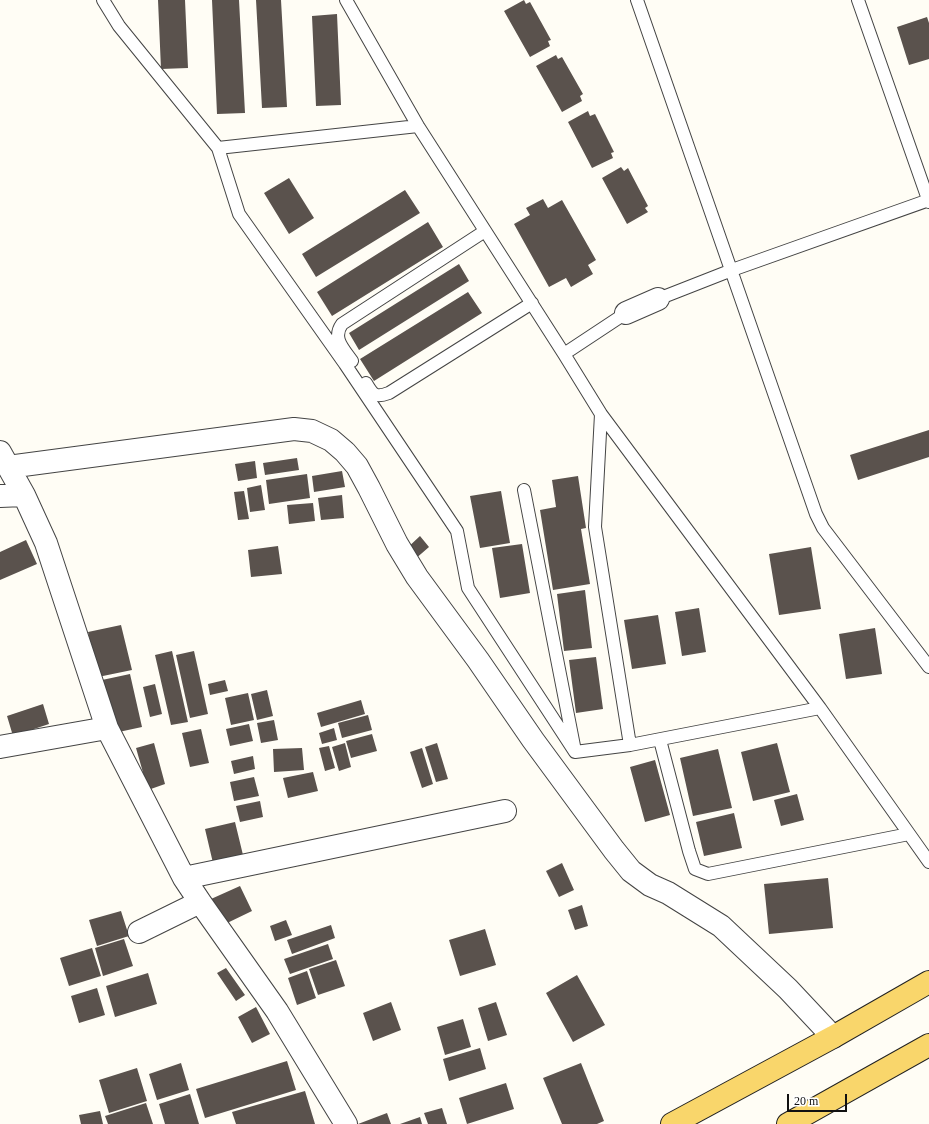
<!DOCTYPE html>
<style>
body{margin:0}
#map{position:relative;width:929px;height:1124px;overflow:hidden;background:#fffdf5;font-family:Georgia,serif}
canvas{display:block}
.scale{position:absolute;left:787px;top:1094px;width:60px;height:18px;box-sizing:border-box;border:2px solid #111;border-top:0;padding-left:5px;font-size:12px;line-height:14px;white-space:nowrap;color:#111;-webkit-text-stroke:3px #fff;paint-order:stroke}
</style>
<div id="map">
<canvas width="929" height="1124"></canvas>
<div class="scale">20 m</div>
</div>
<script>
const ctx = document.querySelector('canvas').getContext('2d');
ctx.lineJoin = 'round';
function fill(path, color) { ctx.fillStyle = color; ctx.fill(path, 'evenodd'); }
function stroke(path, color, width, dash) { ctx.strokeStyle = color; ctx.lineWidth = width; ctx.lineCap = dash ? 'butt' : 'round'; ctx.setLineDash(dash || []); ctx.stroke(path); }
fill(new Path2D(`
 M158 0H185L188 68 161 69Z
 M212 0H239L245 113 217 114Z
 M256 0H281L287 107 262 108Z
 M524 0 526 4 530 2 551 40 548 41 550 46 530 57 504 11Z
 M337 14 341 105 316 106 312 16Z
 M927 17 929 23V59L909 65 897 27Z
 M556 55 558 59 562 57 583 94 580 96 582 101 562 112 536 66Z
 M588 111 590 116 595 114 614 152 611 153 613 158 592 168 568 122Z
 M621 167 624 171 628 168 648 206 645 208 648 212 627 224 602 178Z
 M289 178 314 218 289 234 264 193Z
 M405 190 420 213 316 277 302 254Z
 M543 199 548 208 562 200 596 260 588 265 593 274 571 287 566 278 549 287 514 224 530 215 526 208Z
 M428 222 443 247 332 316 317 292Z
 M459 264 469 281 359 350 349 333Z
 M468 292 482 313 374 381 360 359Z
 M929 430V457L858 480 850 455Z
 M297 458 299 470 265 475 263 463Z
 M255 461 257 478 238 481 235 464Z
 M342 471 345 487 314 492 312 476Z
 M307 474 310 498 269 504 266 480Z
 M578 476 586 528 581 529 590 584 553 590 540 510 556 507 552 480Z
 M261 485 265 510 250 512 247 488Z
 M244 491 249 519 238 520 234 492Z
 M501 491 510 543 480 548 470 496Z
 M342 495 344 518 321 520 318 498Z
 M313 503 315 521 289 524 287 505Z
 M420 536 429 547 414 560 405 550Z
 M26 540 37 564 0 580V552Z
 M522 544 530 593 500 598 492 548Z
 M278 546 282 574 251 577 248 550Z
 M811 547 821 609 779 615 769 554Z
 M585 590 592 648 564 651 557 594Z
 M699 608 706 652 682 656 675 612Z
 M658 615 666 664 632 669 624 620Z
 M121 625 132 670 98 677 88 632Z
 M875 628 882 674 846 679 839 634Z
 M172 651 188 722 171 725 155 655Z
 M194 651 208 714 190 718 176 655Z
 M596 657 603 709 576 713 569 660Z
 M130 674 142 727 114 733 102 680Z
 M225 680 228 691 210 695 208 684Z
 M155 684 162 714 150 717 143 687Z
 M267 690 273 716 257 720 251 694Z
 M248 693 254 720 231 725 225 698Z
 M361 700 365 714 321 727 317 713Z
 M43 704 49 724 13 736 7 716Z
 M368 715 372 730 342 738 338 723Z
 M274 720 278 740 261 743 257 723Z
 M249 724 253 741 230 746 226 729Z
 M334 728 337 740 322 744 319 733Z
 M201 729 209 763 190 767 182 733Z
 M372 734 377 751 351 758 346 741Z
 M154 743 165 784 148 790 136 748Z
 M345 743 351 767 339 771 332 747Z
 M437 743 448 779 436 782 425 747Z
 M777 743 790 792 753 801 741 752Z
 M329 746 335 768 325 771 319 748Z
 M302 748 304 770 274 772 273 749Z
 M422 748 433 784 422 788 410 752Z
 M718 749 732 808 693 816 680 758Z
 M253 756 255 769 234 774 231 761Z
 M655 760 670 815 645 822 630 767Z
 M313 772 318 791 288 798 283 778Z
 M254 777 259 796 234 801 230 782Z
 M797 794 804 820 781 826 774 800Z
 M260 801 263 817 240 822 236 806Z
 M734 813 742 848 704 856 696 822Z
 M235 822 243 855 213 863 205 829Z
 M562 863 574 890 559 897 546 871Z
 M828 878 833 928 769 934 764 884Z
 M240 886 252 911 223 925 211 899Z
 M582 905 588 926 575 930 568 910Z
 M121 911 129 936 97 946 89 920Z
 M286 920 292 935 275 941 270 926Z
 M331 925 335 938 292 954 287 940Z
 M485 929 496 965 460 976 449 940Z
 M124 939 133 966 103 976 95 948Z
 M328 944 333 959 290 974 284 959Z
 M92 948 101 976 69 986 60 958Z
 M336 960 345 986 318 995 309 969Z
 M226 968 245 995 236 1001 217 973Z
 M307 971 316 998 297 1005 288 978Z
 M148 973 157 1004 115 1017 106 986Z
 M577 975 605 1025 573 1042 546 993Z
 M97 988 105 1015 79 1023 71 996Z
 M391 1002 401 1030 373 1041 363 1013Z
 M496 1002 507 1035 488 1041 478 1008Z
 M256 1007 270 1034 252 1043 238 1017Z
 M463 1019 471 1047 445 1055 437 1027Z
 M480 1048 486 1069 449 1081 443 1059Z
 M287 1061 296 1090 205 1118 196 1089Z
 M181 1063 189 1090 157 1100 149 1074Z
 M581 1063 604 1121 597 1124H562L543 1078Z
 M137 1068 147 1101 109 1113 99 1080Z
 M506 1083 514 1109 467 1124 459 1098Z
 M305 1091 315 1124H236L232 1112Z
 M190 1094 199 1124H165L159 1104Z
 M146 1103 153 1124H108L105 1116Z
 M442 1108 447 1124H428L424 1113Z
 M100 1111 103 1124H81L79 1115Z
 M387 1113 391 1124H358Z
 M420 1117 422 1124H400Z`), '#5a524d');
const service = new Path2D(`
 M103 0 119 26 218 148 418 126
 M346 0 418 126 564 354 601 414 820 708 929 862
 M637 0 816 514 823 528 929 667
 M858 0 929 202
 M218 148 239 214 345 364 457 531 468 588 575 752 630 745
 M658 299 732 270 929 200
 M564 354 626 313
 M352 361C343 348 332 338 342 324L485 231
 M366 383C373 395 375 398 389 393L532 303
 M601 414 595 527 630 745 820 708
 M524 490 574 746
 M660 740 689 851 695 869 708 874 909 834`);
const minor = new Path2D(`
 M626 313 658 299
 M0 452 24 495 46 543 107 728 184 878 200 902 277 1011 346 1124
 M8 467 294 429 312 431 331 440 345 452 357 466 369 488 397 544 417 577 478 660 533 740 614 850 631 871 650 885 668 893 721 926 788 989 833 1037
 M0 496 24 495
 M0 747 107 728
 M184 878 505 811
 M139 932 200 902`);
const primary = new Path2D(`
 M672 1124 833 1037 929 982
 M788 1124 929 1045`);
stroke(service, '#444', 14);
stroke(minor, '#444', 24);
stroke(primary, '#222', 24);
stroke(service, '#fff', 12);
stroke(minor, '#fff', 22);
stroke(primary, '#f9d66b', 22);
</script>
